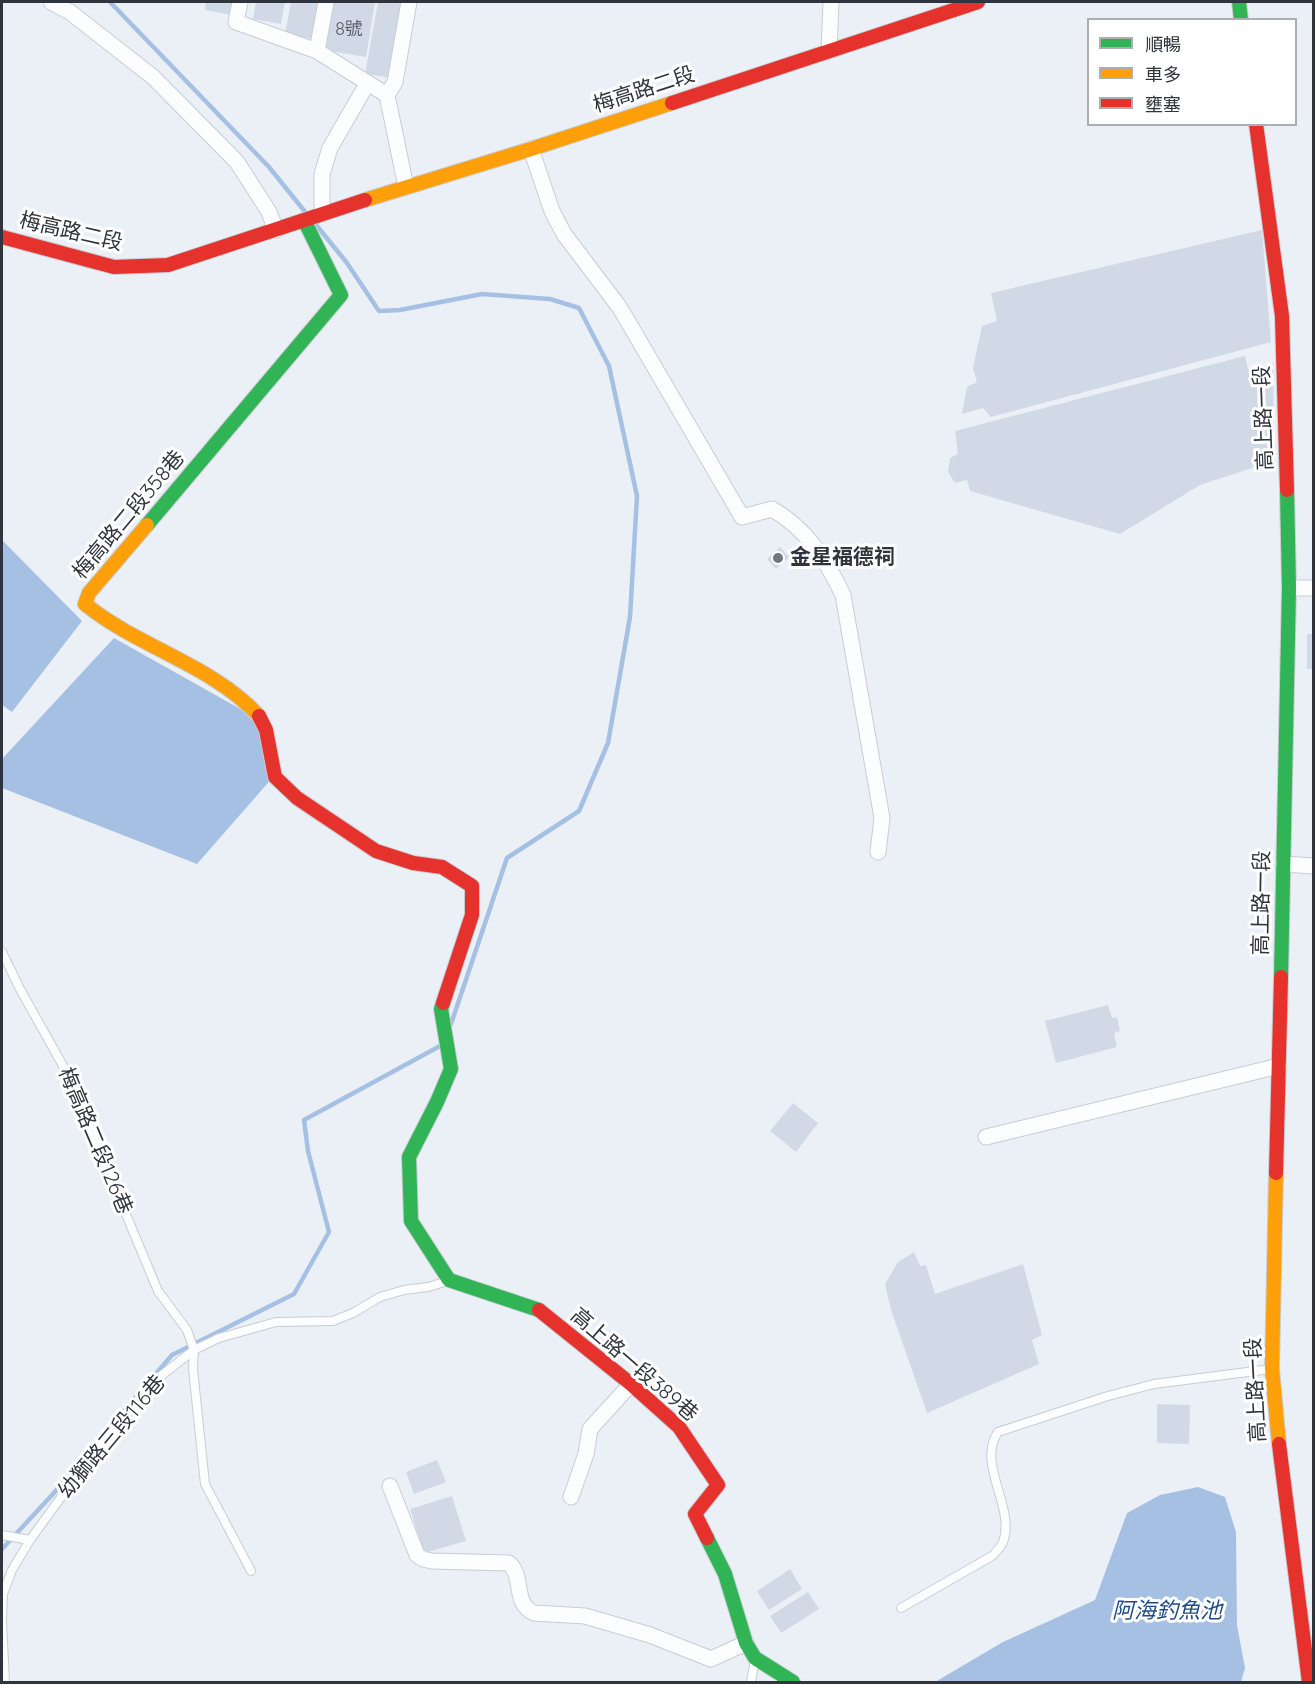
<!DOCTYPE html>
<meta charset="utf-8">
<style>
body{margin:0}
#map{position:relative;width:1315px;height:1684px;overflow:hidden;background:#ebf0f7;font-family:Quicksand,"Noto Sans TC",sans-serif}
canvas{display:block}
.frame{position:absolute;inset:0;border:3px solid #30353d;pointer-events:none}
.legend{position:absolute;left:1087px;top:18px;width:210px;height:108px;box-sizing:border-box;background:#fff;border:2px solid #acaeb1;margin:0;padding:8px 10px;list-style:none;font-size:18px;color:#30353d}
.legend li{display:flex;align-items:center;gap:12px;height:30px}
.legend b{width:30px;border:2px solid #acaeb1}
</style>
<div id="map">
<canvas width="1315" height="1684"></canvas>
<div class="frame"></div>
<ul class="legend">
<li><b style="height:8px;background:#30b455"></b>順暢</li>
<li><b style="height:8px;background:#ff9f0a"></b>車多</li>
<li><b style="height:8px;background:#e5322d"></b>壅塞</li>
</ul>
</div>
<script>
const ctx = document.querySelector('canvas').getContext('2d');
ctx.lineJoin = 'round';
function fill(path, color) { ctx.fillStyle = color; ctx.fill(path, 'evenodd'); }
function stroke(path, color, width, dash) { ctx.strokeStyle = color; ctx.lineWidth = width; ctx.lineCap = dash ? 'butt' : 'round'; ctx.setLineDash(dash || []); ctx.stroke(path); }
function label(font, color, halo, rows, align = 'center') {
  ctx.font = font + ' Quicksand,"Noto Sans TC",sans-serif'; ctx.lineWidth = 6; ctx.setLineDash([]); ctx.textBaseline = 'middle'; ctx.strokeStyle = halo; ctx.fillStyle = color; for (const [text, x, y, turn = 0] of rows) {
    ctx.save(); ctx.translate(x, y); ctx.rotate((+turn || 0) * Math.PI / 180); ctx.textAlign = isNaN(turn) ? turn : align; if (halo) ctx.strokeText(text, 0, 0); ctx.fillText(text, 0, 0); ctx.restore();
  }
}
fill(new Path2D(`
 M2 540 82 621 12 712 2 705Z
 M114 638 260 720 274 776 197 864 2 788V759Z
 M1198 1487 1225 1497 1236 1532 1237 1625 1245 1668 1241 1682H935L1003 1642 1095 1600 1127 1513 1160 1495Z`), '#a6c0e4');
stroke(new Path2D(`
 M110 2 269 167 306 213
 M317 226 347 263 379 311 400 310 482 294 550 299 579 308 609 366 637 496 630 617 608 743 579 811 507 858 451 1024
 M2 1549 53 1494 172 1355 294 1294 329 1232 308 1151 304 1120 440 1046`), '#a6c0e4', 4.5);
fill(new Path2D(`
 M206 2H235L232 15 205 10Z
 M256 2H285L281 24 253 19Z
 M291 2H319L312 39 285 34Z
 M332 2H375L366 57 324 50Z
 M378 2H406L393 78 365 74Z
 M1262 230 1271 342 991 417 983 408 962 414 967 387 977 382 973 368 982 326 997 321 991 293Z
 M1245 356 1248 369 1273 364 1274 436 1269 440 1273 461 1200 485 1120 534 970 491 967 480 955 483 948 472 950 458 958 454 955 431Z
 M780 547 789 557 776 569 767 559Z
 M1307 634H1314V669H1307Z
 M1108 1005 1112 1018 1117 1017 1120 1031 1114 1033 1117 1047 1056 1063 1045 1021Z
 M793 1103 818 1123 796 1152 770 1131Z
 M914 1252 920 1266 926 1265 935 1294 1023 1264 1042 1335 1032 1340 1039 1364 927 1413 891 1310 885 1284 898 1262Z
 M1157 1404 1190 1405 1189 1444 1157 1443Z
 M437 1460 446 1482 414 1494 406 1472Z
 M452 1496 466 1541 424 1553 410 1509Z
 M790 1569 802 1589 769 1610 757 1591Z
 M808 1592 819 1609 781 1633 770 1616Z`), '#d0d9e5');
const lane = new Path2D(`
 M2 952 20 989 67 1073 158 1291 187 1330 194 1350 193 1369 205 1484 251 1571
 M2 1535 30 1540
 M901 1608 992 1556C996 1552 1001 1547 1003 1542 1016 1508 976 1464 998 1432L1108 1396 1154 1384 1271 1369
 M5 1682 2 1621 3 1594 12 1570 30 1540 94 1452 157 1379 194 1350 219 1338 276 1322 333 1321 353 1313 380 1297 404 1290 428 1287 448 1281
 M751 1682 755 1660`);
const street = new Path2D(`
 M51 2 70 12 153 77 237 162 269 212 276 230
 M240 2 236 22 317 51 387 95
 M829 50 831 2
 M317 51 326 2
 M531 149 552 211 564 234 620 308 742 517 772 509C806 528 827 561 843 595L882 818 878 852
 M406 187 387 95 395 82 409 2
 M322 213V174L330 148 367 84
 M1289 588H1314
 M1283 864 1314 866
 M986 1137 1279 1066
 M390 1486 417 1555 423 1559 432 1561 509 1563C525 1578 512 1603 534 1613L585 1616 650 1635 711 1659 746 1643
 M571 1497 586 1454 590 1429 631 1384`);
const fast = new Path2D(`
 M1239 2 1241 20
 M147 525 341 295 304 220
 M1281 977 1289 588 1287 490
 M443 1003 441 1009 451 1069 437 1102 409 1157 411 1221 449 1280 539 1310
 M707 1538 725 1574 746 1643 755 1658 793 1682`);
const slow = new Path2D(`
 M365 200 531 149 672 103
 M147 525 89 593 85 604C139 648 211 664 259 716
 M1276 1173 1272 1369 1279 1444`);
const jam = new Path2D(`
 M672 103 978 2
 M1256 124 1282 316 1287 490
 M2 237 114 267 168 265 365 200
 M259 716 266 730 275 777 297 798 376 851 413 863 442 867 472 886V915L443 1003
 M1276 1173 1281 977
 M539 1310 631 1384 679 1427 718 1485 695 1514 707 1538
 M1279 1444 1309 1682`);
stroke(lane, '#c8cdd4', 10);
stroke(street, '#c8cdd4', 17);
stroke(fast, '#c8cdd4', 16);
stroke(slow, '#c8cdd4', 16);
stroke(jam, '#c8cdd4', 16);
stroke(lane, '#fcfdfe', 8);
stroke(street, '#fcfdfe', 15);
stroke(fast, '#30b455', 14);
stroke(slow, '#ff9f0a', 14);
stroke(jam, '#e5322d', 14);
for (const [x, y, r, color] of [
 [778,558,6,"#71767e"]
]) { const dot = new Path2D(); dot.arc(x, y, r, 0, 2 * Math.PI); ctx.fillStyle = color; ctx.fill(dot); stroke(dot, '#fff', 2); }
label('18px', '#595f68', null, [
 ["8號",349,30]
]);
label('21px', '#30353d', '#fff', [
 ["梅高路二段",644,90,-18],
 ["梅高路二段",71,232,13],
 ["高上路一段",1264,418,-92],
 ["梅高路二段358巷",129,515,-50],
 ["高上路一段",1262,903,-89],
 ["梅高路二段126巷",95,1141,67],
 ["高上路一段389巷",634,1365,41],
 ["高上路一段",1256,1390,-93],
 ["幼獅路三段116巷",112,1437,-50]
]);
label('bold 21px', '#30353d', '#fff', [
 ["金星福德祠",790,558]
], 'left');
label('italic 22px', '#1f4a86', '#fff', [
 ["阿海釣魚池",1167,1611]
]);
</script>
